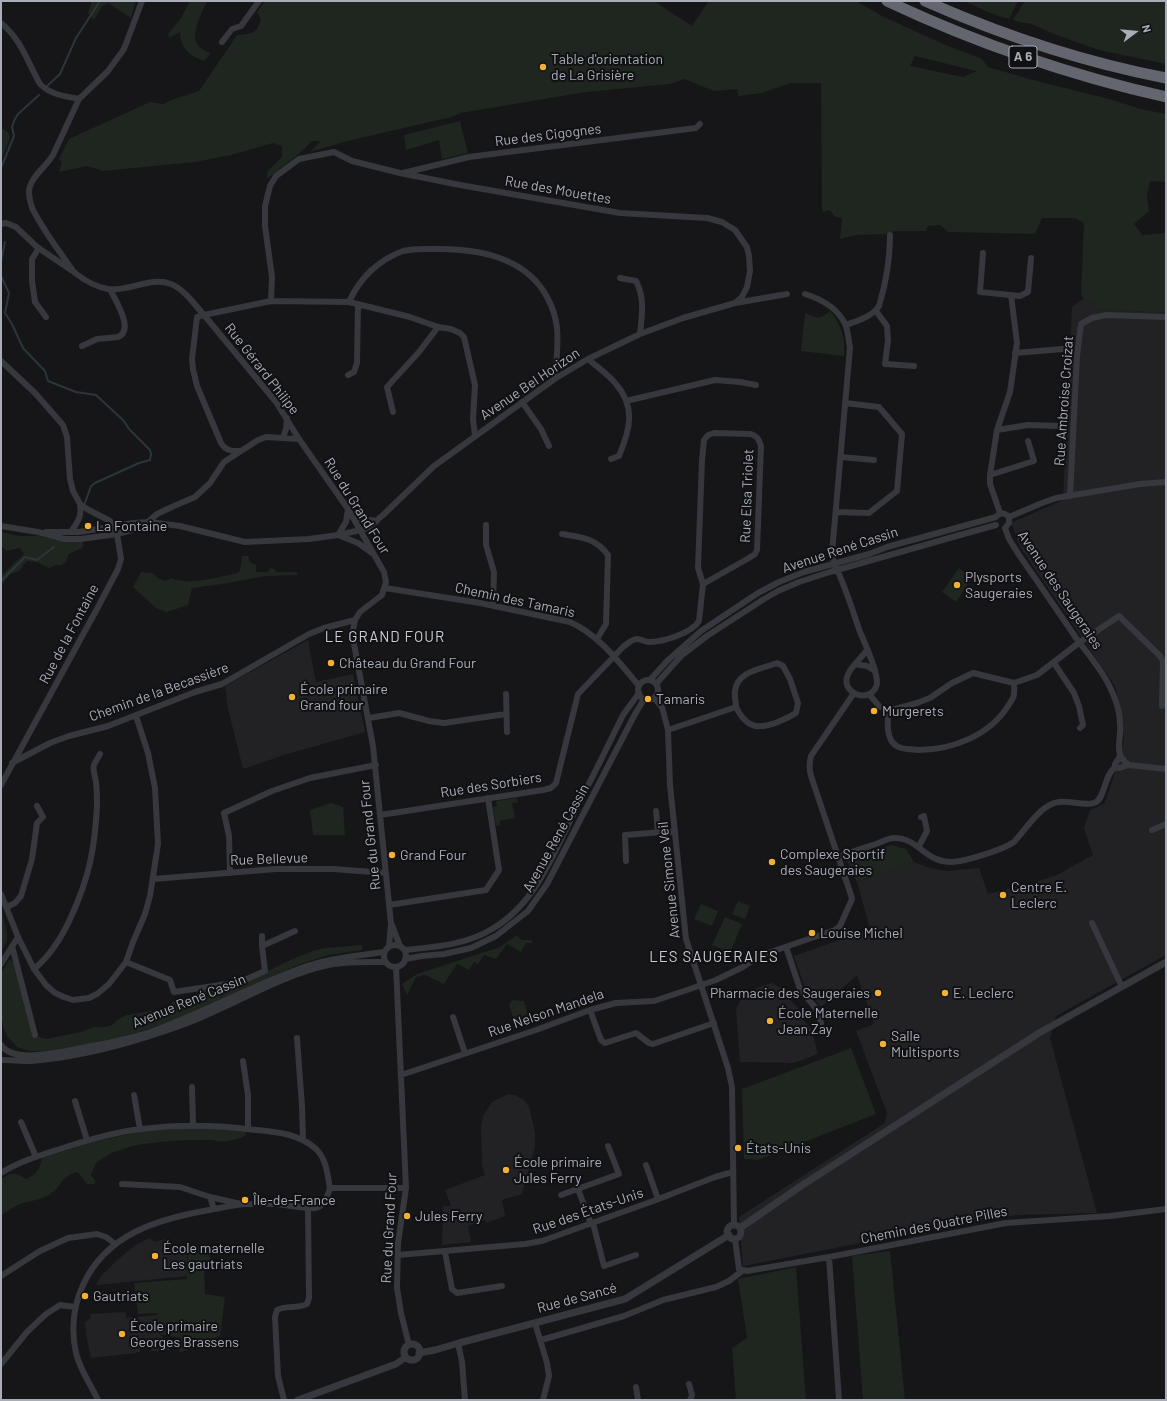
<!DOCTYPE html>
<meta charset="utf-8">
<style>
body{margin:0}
#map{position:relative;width:1167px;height:1401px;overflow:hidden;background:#161618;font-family:Barlow,sans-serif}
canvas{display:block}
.frame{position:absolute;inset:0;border:2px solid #a8adb8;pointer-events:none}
.north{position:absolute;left:1115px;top:12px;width:40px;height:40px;-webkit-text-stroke:3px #111113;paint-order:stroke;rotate:74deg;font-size:11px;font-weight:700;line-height:16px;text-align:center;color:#a8adb8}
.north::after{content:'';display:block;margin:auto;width:14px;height:18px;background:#a8adb8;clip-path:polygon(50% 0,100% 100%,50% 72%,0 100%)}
</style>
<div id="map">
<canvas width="1167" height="1401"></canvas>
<div class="frame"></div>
<div class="north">N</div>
</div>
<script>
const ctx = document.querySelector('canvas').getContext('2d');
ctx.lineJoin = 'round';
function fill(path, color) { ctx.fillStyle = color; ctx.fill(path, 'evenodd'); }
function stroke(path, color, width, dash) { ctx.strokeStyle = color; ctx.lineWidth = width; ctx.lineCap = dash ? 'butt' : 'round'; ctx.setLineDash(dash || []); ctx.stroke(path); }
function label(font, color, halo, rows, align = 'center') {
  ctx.font = font + ' Barlow,sans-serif'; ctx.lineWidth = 4; ctx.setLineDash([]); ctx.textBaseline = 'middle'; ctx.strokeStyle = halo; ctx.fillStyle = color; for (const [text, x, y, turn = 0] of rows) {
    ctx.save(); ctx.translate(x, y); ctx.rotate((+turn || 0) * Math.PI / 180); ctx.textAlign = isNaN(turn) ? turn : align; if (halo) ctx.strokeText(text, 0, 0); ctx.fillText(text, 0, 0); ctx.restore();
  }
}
fill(new Path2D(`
 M1083 299H1088L1093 301 1096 309 1166 313V955L1056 1016 1050 1038 1097 1213 1018 1215 983 1219 743 1266 739 1217 885 1123 887 1113 856 1031 874 1024 857 975 821 1007 805 988 794 956 870 929 857 882 914 862 930 868 947 871 979 868 988 894 1032 883 1057 875 1093 855 1084 828 1090 810 1104 804 1113 779 1124 740 1121 709 1115 686 1020 547 1011 523 1063 500 1072 307Z
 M308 640 316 682 353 674 365 732 284 755 243 769 228 709 225 686Z
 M772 983 785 990 789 999 798 1008 797 1014 811 1028 818 1054 794 1063 740 1062 736 1009 745 992Z
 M508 1094 515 1095 524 1100 529 1107 535 1132V1147L522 1194 502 1200 505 1216 486 1223 485 1220 480 1222 479 1221 468 1226 471 1242 442 1245 443 1206H451L445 1190 485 1175 482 1165 481 1126 483 1116 492 1102Z
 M149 1238 155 1242 166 1239 175 1249 187 1248 188 1276 96 1285 101 1276 115 1262 134 1246Z
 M126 1312V1318L157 1315 159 1334 168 1341 180 1340V1344L169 1350 158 1351H151V1349L154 1345H140V1352H137V1353L91 1358 86 1335 85 1322 91 1318 90 1314Z`), '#222225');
fill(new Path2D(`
 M92 1H136L131 18 108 3 102 6 94 20 88 13Z
 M190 1H208C202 10 191 34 197 44 200 49 206 51 211 53L204 61C189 55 181 49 180 32L169 38 168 34 181 18Z
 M265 1H654L692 26 708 2 707 1H856L884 17 941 43 982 59 988 67 1033 80 1109 99 1141 109 1166 114V182L1150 181 1147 196 1149 211 1134 224 1142 235 1166 233V313L1095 309 1093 301 1088 299H1083L1081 294 1084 223 1075 218H1042L1035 234 948 232 940 225 928 226 926 231H896L885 234 856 235 840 239 842 218 835 217 830 210 822 212 821 83H791L762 93 738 96 737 89 714 91 684 79 670 84 586 92 461 113 452 117 347 141 310 152 321 141H312L302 151 267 179V172L282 157V146L273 143 231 155 195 162 103 171 87 166 59 172 62 162 59 159 69 139 150 102 163 104 177 98 199 91 237 35C253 33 256 35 261 19L257 12ZM915 56 976 71H977L963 77 910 66Z
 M964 1H1018L1009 19 995 15Z
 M1025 1H1166V64L1099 50 1054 34 1029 23H1022L1013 20Z
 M460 121 468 153 442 159 439 140 406 150 404 135Z
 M1 128 8 132 10 138 1 161Z
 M830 311C842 325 845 338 844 356L801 351 805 313C818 318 819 321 830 311Z
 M1 532 19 536H39L63 542 82 541 84 545 82 548 69 554 66 562 62 565H56L49 568 37 562 27 561 19 571 10 574 1 586V576L24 554 20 548 6 551 1 545Z
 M242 556H248L250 562 256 565V572H268L270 568 274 569 277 572H297V575L265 576 222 584 192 588 188 605 167 612 156 608 133 587 141 572 152 573 158 578 165 581 171 578C188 586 219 577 237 573L240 571Z
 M959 568 972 578 956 602 942 592Z
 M517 798 518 802 512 803 515 818 500 821V825L496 826 493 807 497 806 496 801Z
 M331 803 343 807 345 835H313L310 810Z
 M891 845 906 849 914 862 857 882 846 859Z
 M738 901 750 906 745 919 732 914Z
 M701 904 718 911 712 926 694 919Z
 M1 908 7 933V941L1 952Z
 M725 917 742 924 730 953 712 945Z
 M517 935 521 940H531L533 943H526L521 952 507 944 496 959 484 955 478 964 474 962 469 970 457 964 444 984 425 975 416 977 407 995 402 984 417 974 500 947Z
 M362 945V950L329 955 300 964 182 1017 140 1032 100 1042 48 1052 29 1051 17 1047 7 1036 3 1027V1023L1 1020V973L9 960 11 959 12 963 14 962 32 1035 46 1039 81 1032 94 1027H106L112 1025 117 1020 127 1015 169 1008 173 1001 186 998 203 991 240 985 288 961 313 951 325 948Z
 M512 1000 524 1001 529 1018 515 1023 509 1005Z
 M851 1048 876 1114 758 1160 744 1159 742 1089Z
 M197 1128 236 1130 246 1132 245 1136C236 1140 222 1144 213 1140 180 1140 122 1140 96 1163 94 1166 93 1171 91 1175L96 1182 94 1184H87L78 1172C60 1175 61 1190 47 1196 39 1200 29 1201 20 1204 13 1207 7 1212 1 1215V1179C12 1172 15 1172 26 1179 36 1175 41 1168 42 1158L93 1142 144 1131Z
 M188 1247 206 1248 214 1267 204 1268 205 1294 225 1297 220 1336 179 1353 181 1338 160 1334 157 1313 138 1314 134 1283 187 1279Z
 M890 1251 905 1400H863L852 1256Z
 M796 1267 806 1400H736L732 1348 747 1338 738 1279Z`), '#1e261f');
stroke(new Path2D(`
 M46 87 60 74 76 38 100 1
 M1 168 14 136 12 127 14 121 18 114 39 95
 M1 261 5 242
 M1 276 9 293 5 313 12 324 23 348 45 371 48 381 76 392 96 395 124 421 129 429 150 450 151 454 150 460 139 463 95 483 91 486 85 503
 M1 581 25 557 37 560 54 547`), '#2c353c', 2);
stroke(new Path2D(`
 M142 1 124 49 108 71 79 99 53 155C46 167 29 178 29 192 29 197 31 206 33 210 42 227 53 243 64 258 68 263 71 269 75 273 84 280 96 287 108 289 129 292 150 276 171 284 184 289 195 305 204 315L197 317 192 359 193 369 197 386 221 443C226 451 231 451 240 451
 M1 23C21 39 28 63 40 84 51 95 65 96 79 99
 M222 42 232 29 241 26 259 1
 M403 173 469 157 696 128 700 124
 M1 224 6 223 16 227 37 247 71 270
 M39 248 32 259V281L35 302 46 317
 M983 253 980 292 1020 296 1028 292 1031 258
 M620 278 636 281C645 298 642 315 640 334
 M805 294C821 299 839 309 846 326 848 333 849 341 850 348L832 553 834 563C845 585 852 609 860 632 866 646 873 660 876 675 877 679 878 683 876 687 869 703 842 694 847 677 850 666 861 659 867 650
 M271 301 349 302 410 317 438 327 451 329 460 333 464 337 475 385 473 419 475 436
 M349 302C359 279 378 260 403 251 414 248 427 249 439 249 480 249 526 258 547 297 563 326 556 347 556 378
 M876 311 887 326 888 340 885 364 914 366
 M204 315 271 301 272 277 265 226V206L270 186 276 176 299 159 334 152 352 161 400 173 460 185 620 213 707 218 722 222 735 230 742 240 747 247 749 256 750 271 747 287 742 297 735 303
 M204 315 276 402 299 439
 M846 325C856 321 872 317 879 306 886 283 890 260 890 235
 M82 346 97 339 118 337C135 330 115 300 110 289
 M1015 353 1063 349
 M588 359C597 367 608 374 616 384 636 407 630 430 619 456L611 459
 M1 361 35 393 63 425 67 437 70 479 73 491 80 504 87 509 110 521 117 534 121 559 118 569 98 607 1 785
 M348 375 354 372 357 363 358 304
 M626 401 715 380 740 382 756 385
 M522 402 541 429 549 446
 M393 412 387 387 419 352 438 327
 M997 430 1028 425 1061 426
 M283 438 286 429 287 418
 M841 457 874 460
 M990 475 1034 461 1028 441
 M1070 496 1077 356 1081 324 1092 318 1106 315 1166 317
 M836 512 869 513 897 491 902 434 879 407 845 403
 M1000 513 990 484V475L997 430 1010 392 1017 343 1011 295
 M1009 517 1042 503 1056 498 1140 484 1166 482
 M353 518 377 521
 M486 525V545L494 572 493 606
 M1 526 38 532 64 539H81L117 534 142 527 157 514 174 506 195 497 210 483 224 462 258 440 266 437 299 439 348 509 384 572 386 582 382 595 360 612 355 620 353 630 354 644 373 746 391 924 389 946
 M1005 528 1009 539 1019 555C1038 582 1057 610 1076 638 1089 655 1105 674 1113 694 1117 703 1120 714 1120 724 1122 741 1112 753 1129 765L1166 769
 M46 532H79L133 523 149 522 180 526 245 542 309 539 338 535 361 530 368 528 383 515 434 466 556 378 588 359 640 334 683 318 735 303 787 294
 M71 532C78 521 82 517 80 504
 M562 534C581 537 596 538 608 555L606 624 597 639
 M338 535 358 543 372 553
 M338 535 346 522 348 509
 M385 588 480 603 570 622C599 635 619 662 639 686
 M1054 663 1074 693 1079 706 1083 725 1080 728
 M855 664 867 666 875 671
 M650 680 667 661 701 631 758 593 779 582 804 572 869 554 887 547 996 517C1000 512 1004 512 1009 517V523L1005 528
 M638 690a10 10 0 1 1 20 0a10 10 0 1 1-20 0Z
 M656 684 682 655 707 636 764 599 778 591 799 582 830 572 960 535 996 525
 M506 694 507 732
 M869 694 879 706 888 711 917 703 930 698 952 683 973 673 1014 683 1037 675 1080 642 1119 616 1160 656 1163 661 1162 706
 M654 698 662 707 668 730 670 785 686 939 728 1068 732 1087 734 1225
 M888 711C888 721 886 735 893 743 899 750 910 749 919 750 952 750 990 735 1008 706 1010 703 1012 700 1013 698 1015 694 1014 687 1014 683
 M369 718 399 713 429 721 444 723 506 714
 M668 730 736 707C746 728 758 730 778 722 784 719 790 717 796 713L798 703 790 679 783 666 777 663C762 669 737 671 735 691 734 696 736 702 736 707
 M1120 756 1115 764V767L1119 768 1129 765
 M12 763 50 743 69 736 108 726 195 692 222 684 309 634 324 628 355 620
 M656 811 658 832
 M380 815 543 790 551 788 556 783 578 694 623 647C627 644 632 639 637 639 641 639 645 642 649 642 663 642 692 633 699 621L703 584 698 568 702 460 704 440 708 435 714 433 751 434C757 436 759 439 761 446L757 550 755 554 749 558 703 584
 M1152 830 1166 824
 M919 846 927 831 924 816 921 817
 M838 857C851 852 864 848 876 844 882 842 888 838 894 838 913 838 920 851 934 858 940 861 946 862 952 862 967 861 1002 850 1014 842 1025 830 1042 803 1059 802 1069 800 1088 807 1096 802 1105 797 1104 776 1115 767
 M626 861 625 835 675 831
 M230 873 229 836 224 813 272 791 310 778 376 765
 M153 879 276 869H333L386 873
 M1 894 18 937 34 969 46 985 55 993 64 997 73 1000 89 998 97 994 109 984 126 962 133 942 145 914 150 896 158 844 155 788 148 753 136 716
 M389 905 486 890 499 870 488 798
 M7 907 15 903 21 896 32 859 37 823 43 817 37 806
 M1092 923 1122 987
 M392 925 400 946
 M262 936V946
 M384 956a11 11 0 1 1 22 0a11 11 0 1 1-22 0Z
 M12 946 35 1035
 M786 947 800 989 818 1011 821 1023
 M405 950C434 947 466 945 492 929 535 904 552 857 573 815 590 782 607 748 623 715L639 693
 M405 959 422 956 444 954 471 948 496 936 528 911 547 884 634 716 644 699
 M126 962 170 980 174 992 240 982 265 971 262 946 295 931
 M1 964 18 937
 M396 967 406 1188 398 1243 397 1288 401 1313 409 1345
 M34 969C51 955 62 937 71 917 89 878 95 848 97 805 97 798 97 790 96 783 96 778 92 770 94 765 95 762 98 758 100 754
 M590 1010 601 1040 605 1043 636 1033 649 1043 653 1044 714 1023
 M453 1017 465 1053
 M297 1038 302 1106 303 1140
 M1 1045C12 1062 51 1054 67 1051 95 1045 123 1041 150 1032 200 1014 246 989 296 970 324 959 354 956 384 952
 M1 1060C11 1060 21 1061 31 1061 83 1057 136 1042 185 1024 233 1006 278 976 328 965 347 961 367 962 386 962
 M243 1061 248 1095V1128
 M401 1075 536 1030 590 1010 616 1003 654 1001 687 990 716 980 743 967 759 956 835 930 840 926 852 899 851 895 814 785C810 774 808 767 811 756L854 693
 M192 1087 193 1125
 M134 1095 140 1129
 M75 1101 87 1140
 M21 1122 36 1157
 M646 1165 658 1199
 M1 1173C18 1162 38 1156 57 1150 84 1141 113 1132 142 1129 180 1124 219 1125 256 1130 277 1132 300 1134 316 1149 327 1160 327 1174 330 1188
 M122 1184 180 1187 210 1197 214 1209
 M578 1189 591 1224
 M561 1195 619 1174 608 1146
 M210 1197 241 1204
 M593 1223 604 1266 636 1255
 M735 1239 739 1269 747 1271 829 1257 1006 1223 1110 1216 1166 1209
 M445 1252 452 1289 457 1293 502 1286
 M398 1255 525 1244 542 1241 656 1200 715 1177 733 1172
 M829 1257 839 1400
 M1 1276 40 1251 68 1238 97 1234 106 1237 115 1244
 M535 1323 547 1363 549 1376 543 1400
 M541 1340 624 1316 663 1300 716 1287 729 1281 742 1271
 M458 1343 462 1362 465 1400
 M1 1364 27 1332 46 1314 60 1305 75 1307
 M689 1384 692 1395 690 1400
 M636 1387 638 1400
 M98 1400C91 1385 80 1370 76 1353 71 1330 73 1307 83 1285 106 1234 158 1219 209 1210 221 1208 233 1205 245 1204 258 1204 272 1203 285 1205 293 1206 306 1209 315 1208 324 1208 328 1195 330 1188H406
 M284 1400 278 1376 275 1317 277 1310C285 1305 298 1309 307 1304L309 1298 308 1207`), '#37383d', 6);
stroke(new Path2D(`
 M727 1232a7 7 0 1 1 14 0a7 7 0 1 1-14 0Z
 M740 1228 801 1186 1039 1033 1166 962
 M404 1352a8 8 0 1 1 16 0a8 8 0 1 1-16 0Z
 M419 1353 435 1350 459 1343 625 1299 729 1235
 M298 1400 396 1364 406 1357`), '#37383d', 7);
stroke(new Path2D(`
 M887 1C976 43 1069 75 1166 97
 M925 1C1002 35 1082 62 1166 78`), '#63666e', 11);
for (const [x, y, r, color] of [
 [543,67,4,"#f2b134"],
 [88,526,4,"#f2b134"],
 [957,585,4,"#f2b134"],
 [331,663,4,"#f2b134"],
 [292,697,4,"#f2b134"],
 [648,699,4,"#f2b134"],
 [874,711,4,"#f2b134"],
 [392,855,4,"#f2b134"],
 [772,862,4,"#f2b134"],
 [1003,895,4,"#f2b134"],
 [812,933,4,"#f2b134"],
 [878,993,4,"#f2b134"],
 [945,993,4,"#f2b134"],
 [770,1021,4,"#f2b134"],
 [883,1044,4,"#f2b134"],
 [738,1148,4,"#f2b134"],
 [506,1170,4,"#f2b134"],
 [245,1200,4,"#f2b134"],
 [407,1216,4,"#f2b134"],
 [155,1256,4,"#f2b134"],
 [85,1296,4,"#f2b134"],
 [122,1334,4,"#f2b134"]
]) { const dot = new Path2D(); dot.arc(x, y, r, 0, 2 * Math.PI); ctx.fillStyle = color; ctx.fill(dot); stroke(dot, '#111113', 1.5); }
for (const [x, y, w] of [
 [1023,57,28]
]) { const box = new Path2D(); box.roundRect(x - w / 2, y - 11, w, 22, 3); ctx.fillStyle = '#111113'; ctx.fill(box); stroke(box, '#a8adb8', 1); }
label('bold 13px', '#a8adb8', null, [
 ["A 6",1023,57]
]);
label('14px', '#a8adb8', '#111113', [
 ["Table d'orientation",551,59],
 ["de La Grisière",551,75],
 ["La Fontaine",96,526],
 ["Plysports",965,577],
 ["Saugeraies",965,593],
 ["Château du Grand Four",339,663],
 ["École primaire",300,689],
 ["Grand four",300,705],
 ["Tamaris",656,699],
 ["Murgerets",882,711],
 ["Complexe Sportif",780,854],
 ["des Saugeraies",780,870],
 ["Grand Four",400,855],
 ["Centre E.",1011,887],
 ["Leclerc",1011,903],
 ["Louise Michel",820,933],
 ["Pharmacie des Saugeraies",870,993,"right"],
 ["E. Leclerc",953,993],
 ["École Maternelle",778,1013],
 ["Jean Zay",778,1029],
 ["Salle",891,1036],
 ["Multisports",891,1052],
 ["États-Unis",746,1148],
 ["École primaire",514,1162],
 ["Jules Ferry",514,1178],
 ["Île-de-France",253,1200],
 ["Jules Ferry",415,1216],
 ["École maternelle",163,1248],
 ["Les gautriats",163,1264],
 ["Gautriats",93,1296],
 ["École primaire",130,1326],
 ["Georges Brassens",130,1342]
], 'left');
label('14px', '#a8adb8', '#111113', [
 ["Rue des Cigognes",548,135,-7],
 ["Rue des Mouettes",558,190,10],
 ["Rue Gérard Philipe",262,369,52],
 ["Avenue Bel Horizon",530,384,-34],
 ["Rue Ambroise Croizat",1064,401,-86],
 ["Rue Elsa Triolet",747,496,-88],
 ["Rue du Grand Four",357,506,58],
 ["Avenue René Cassin",840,550,-18],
 ["Avenue des Saugeraies",1060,590,56],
 ["Chemin des Tamaris",515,600,12],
 ["Rue de la Fontaine",69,634,-62],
 ["Chemin de la Becassière",159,692,-20],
 ["Rue des Sorbiers",491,785,-9],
 ["Rue du Grand Four",370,835,-96],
 ["Avenue René Cassin",556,838,-61],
 ["Rue Bellevue",269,859,-2],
 ["Avenue Simone Veil",669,880,-96],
 ["Avenue René Cassin",189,1001,-22],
 ["Rue Nelson Mandela",546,1013,-19],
 ["Rue des États-Unis",588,1211,-19],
 ["Chemin des Quatre Pilles",934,1225,-11],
 ["Rue du Grand Four",389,1228,-87],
 ["Rue de Sancé",577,1298,-15]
]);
ctx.letterSpacing = '1px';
label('15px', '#c9ccd4', '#111113', [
 ["LE GRAND FOUR",385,637],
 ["LES SAUGERAIES",714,957]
]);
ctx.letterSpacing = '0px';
</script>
